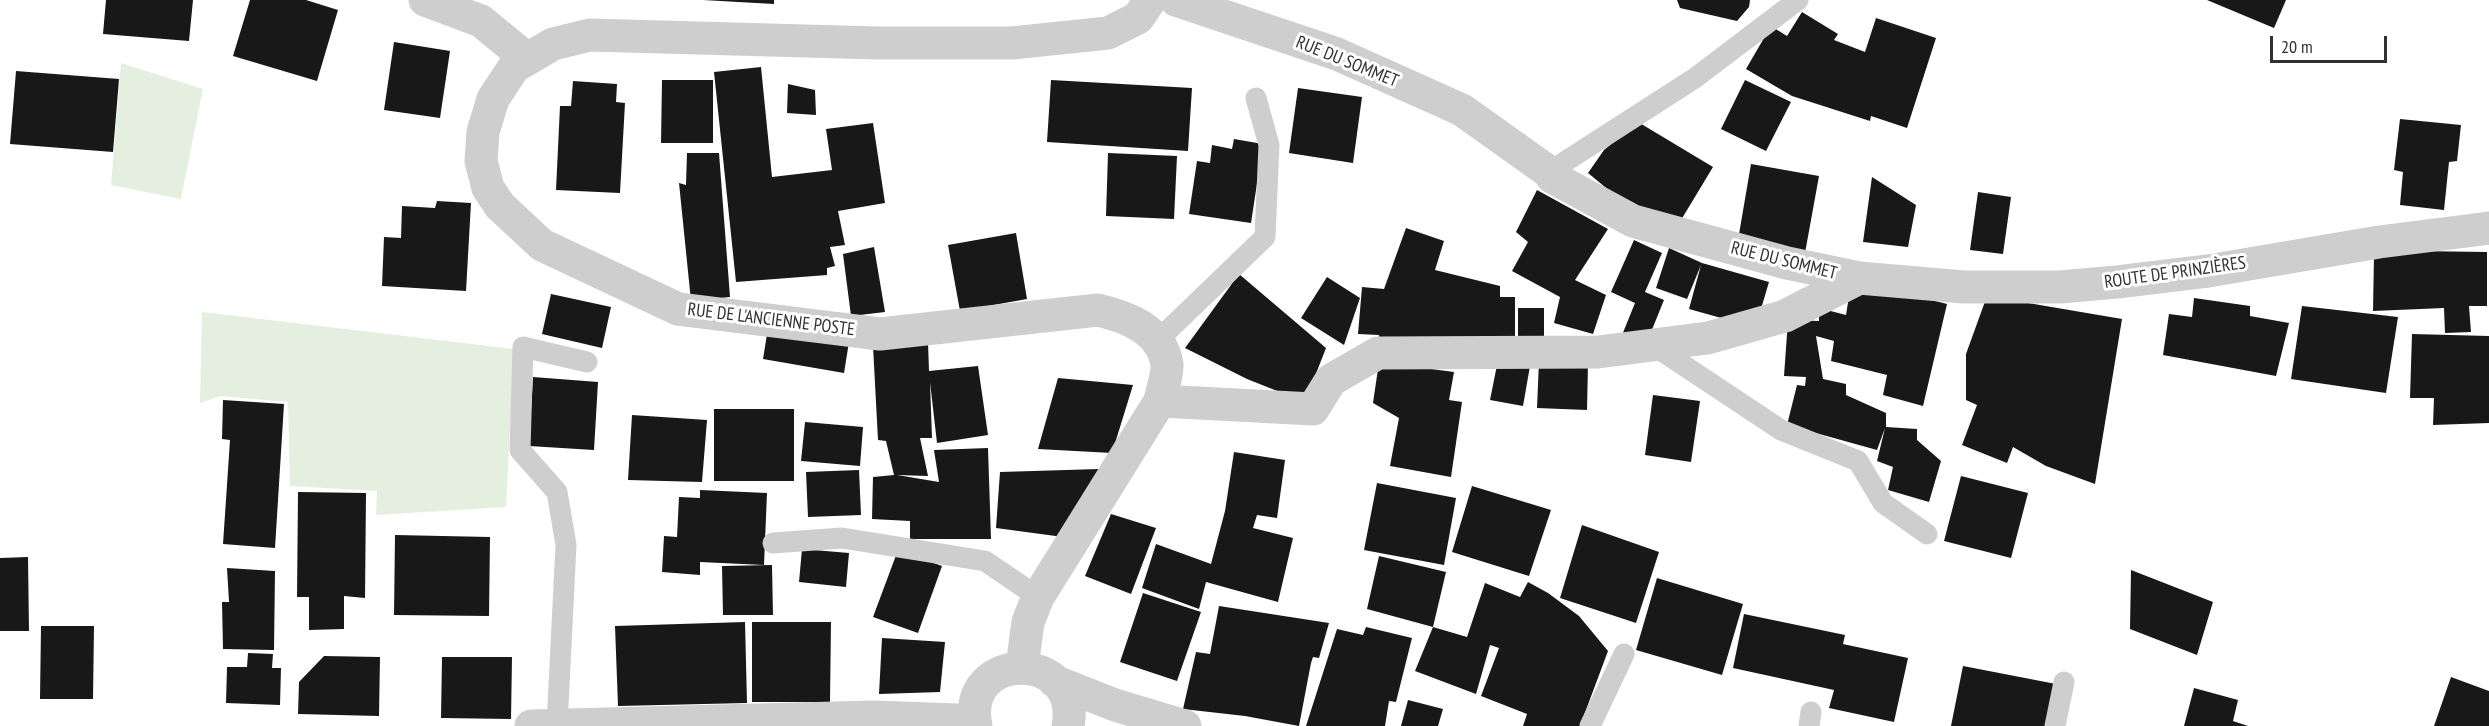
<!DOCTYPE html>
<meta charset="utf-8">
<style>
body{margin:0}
#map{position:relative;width:2489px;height:726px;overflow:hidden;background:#fff;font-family:"PT Sans Narrow",sans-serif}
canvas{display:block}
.scale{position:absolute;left:2270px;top:36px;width:117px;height:27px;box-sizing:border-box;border:3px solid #313131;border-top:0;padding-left:8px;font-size:18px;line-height:21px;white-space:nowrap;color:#313131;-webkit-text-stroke:4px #fff;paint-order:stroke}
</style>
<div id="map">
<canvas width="2489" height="726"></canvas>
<div class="scale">20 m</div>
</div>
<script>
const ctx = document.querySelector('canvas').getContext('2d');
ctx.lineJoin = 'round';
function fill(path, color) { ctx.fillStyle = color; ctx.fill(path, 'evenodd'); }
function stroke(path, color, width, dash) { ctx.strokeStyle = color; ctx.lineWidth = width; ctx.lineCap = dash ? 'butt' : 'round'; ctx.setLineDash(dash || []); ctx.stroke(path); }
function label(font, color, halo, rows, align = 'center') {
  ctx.font = font + ' "PT Sans Narrow",sans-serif'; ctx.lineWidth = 6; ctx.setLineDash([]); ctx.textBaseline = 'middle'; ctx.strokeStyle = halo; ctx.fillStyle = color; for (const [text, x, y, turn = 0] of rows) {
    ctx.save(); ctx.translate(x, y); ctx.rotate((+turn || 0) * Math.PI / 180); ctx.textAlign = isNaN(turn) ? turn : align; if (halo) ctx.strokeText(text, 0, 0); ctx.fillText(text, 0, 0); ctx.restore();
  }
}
fill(new Path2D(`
 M121 63 203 89 181 199 111 185Z
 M202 312 514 349 506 507 376 515 377 491 290 486 288 402 221 396 200 403Z`), '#e5efdf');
fill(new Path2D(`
 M106 0H193L189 41 103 34Z
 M250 0H306L338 10 317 81 233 56Z
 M703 0H774V4Z
 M1677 0H1750L1749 7 1737 21 1680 8Z
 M2207 0H2286L2274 28Z
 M1802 12 1838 34 1834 40 1865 52 1876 18 1936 38 1907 128 1871 116 1870 121 1792 96 1746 69 1771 26 1787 36Z
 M394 42 450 51 440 118 384 110Z
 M761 67 772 177 832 170 826 129 873 123 885 203 838 211 845 245 830 247 835 266 827 268V275L736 282 714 72Z
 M16 71 119 79 113 152 10 144Z
 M662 80H713V143H661Z
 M1051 80 1192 88 1188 151 1047 142Z
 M1745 80 1791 102 1766 151 1721 129Z
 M573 81 617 84 616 102 625 103 620 193 556 190 560 106H571Z
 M788 84 815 90 816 115 787 113Z
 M1298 88 1362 97 1353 163 1289 153Z
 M2400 119 2461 125 2457 161 2449 162 2444 210 2400 205 2403 172 2394 170Z
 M1638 122 1713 167 1678 225 1628 206 1588 173 1604 150Z
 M1234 139 1263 144 1251 223 1189 214 1197 161 1210 163 1212 145 1232 149Z
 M687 153H719L730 297 691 301 679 183 686 185Z
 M1108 153 1177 156 1174 219 1106 216Z
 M1751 164 1819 176 1805 253 1738 240Z
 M1872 177 1916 205 1908 247 1863 242Z
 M1537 190 1608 229 1575 280 1606 295 1593 334 1554 323 1560 297 1512 271 1528 242 1516 232Z
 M1978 192 2011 197 2003 254 1970 250Z
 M437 201 471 203 466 291 382 286 384 237 401 238 402 206 435 208Z
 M1406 228 1444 241 1435 270 1500 286V297H1515V347H1380L1379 335 1358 334 1362 287 1384 289Z
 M1016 233 1027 299 960 311 948 245Z
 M1634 240 1662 253 1645 292 1664 300 1649 337 1620 340 1635 303 1611 292Z
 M874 247 885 312 851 316 843 254Z
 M1669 248 1702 263 1769 282 1761 309 1732 321 1689 309 1701 265 1687 299 1656 288Z
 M2415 251 2487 252V306H2469L2471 332 2445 333 2444 308 2373 311 2374 255Z
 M1239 274 1326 348 1305 402 1247 379 1185 348Z
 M1327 277 1360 298 1344 345 1301 318Z
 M1885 288 1947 304 1923 406 1883 395 1887 375 1831 361 1834 341 1816 336 1823 379 1846 384V395L1886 413V427L1917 429V440L1941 461 1929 502 1888 490 1893 467 1877 461 1885 428 1877 450 1787 425 1797 385 1805 386 1806 377 1784 376 1788 320 1819 321V308L1846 315 1850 290Z
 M551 294 611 307 602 348 542 334Z
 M1987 296 2122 319 2095 484 2046 466 2013 447 2007 463 1962 445 1977 405 1966 400V354Z
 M2194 298 2250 306V316L2289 323 2276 376 2163 355 2169 314 2192 317Z
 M2302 306 2398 317 2386 393 2291 379Z
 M1518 308H1544V340H1518Z
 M768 328 849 342 844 373 763 359Z
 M2412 334 2489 336V423L2433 425 2434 398H2410Z
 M928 342 929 371 978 366 988 435 937 443 930 382 932 438H920L928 476 897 475 939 482 934 450 988 448 991 539H910V521L872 519 873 477 894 475 886 441 878 440 873 346Z
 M1498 360 1530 366 1523 406 1490 400Z
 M1539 361 1588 363 1587 410 1537 408Z
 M1379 362 1454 372 1449 400 1462 402 1451 477 1390 466 1399 418 1373 403Z
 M533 377 598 382 594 450 529 446Z
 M1058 378 1133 385 1112 453 1038 449Z
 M1653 395 1700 401 1691 462 1645 455Z
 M223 400 284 404 275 548 223 544 230 440 222 439Z
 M714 409H794V481H714Z
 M632 415 707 420 702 482 628 480Z
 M805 422 863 427 860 466 801 461Z
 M1234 452 1285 460 1277 518 1257 515 1253 528 1293 538 1278 602 1206 582 1199 609 1142 588 1156 544 1211 564 1225 511Z
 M1099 469 1063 537 996 528 1000 472Z
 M859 470 861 515 808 517 806 472Z
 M1961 476 2028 493 2011 558 1944 541Z
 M1377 483 1456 498 1444 565 1364 550Z
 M1472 486 1551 510 1529 576 1452 552Z
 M700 490 767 493 764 565 700 562V575L662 572 664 536 677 537 679 497 700 498Z
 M298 492 366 493 365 598 344 596V629L309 630V597H297Z
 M1111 514 1156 528 1131 594 1085 576Z
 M1582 525 1659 552 1636 623 1560 598Z
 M395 535 490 537 489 616 394 615Z
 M802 549 849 553 846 587 799 582Z
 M898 550 942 566 918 633 873 617Z
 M1379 556 1446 572 1433 627 1367 609Z
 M28 557 29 631H0V558Z
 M772 565 773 615H723L722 566Z
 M227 568 275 571 274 650 223 649 222 602H229Z
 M2131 570 2213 602 2197 655 2130 629Z
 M1657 578 1743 604 1722 675 1636 650Z
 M1528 582 1548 593 1579 616 1608 651 1580 726H1523L1527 714 1481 696 1499 648 1490 645 1476 694 1415 671 1433 627 1467 637 1485 583 1520 597Z
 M1143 593 1201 612 1177 681 1120 662Z
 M1219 606 1329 623 1319 658 1313 657 1311 663 1299 726 1245 716 1183 709 1196 652 1210 654Z
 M1744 614 1845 635 1843 644 1908 658 1894 722 1829 708 1834 690 1733 668Z
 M745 622 747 703 618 706 615 626Z
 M752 622H831L830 702H752Z
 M41 626H94L93 699H40Z
 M1366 627 1412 638 1396 702 1389 701 1385 726H1306L1337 629 1363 635Z
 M882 638 945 642 940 692 879 694Z
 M248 653 273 654 272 668H281L280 705 226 703 227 667H247Z
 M324 656 380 657 379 716 298 714 299 682Z
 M442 657H512L511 719 441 718Z
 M1963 666 2056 684 2048 726H1951Z
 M2451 677 2489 691V726H2434Z
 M2194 688 2238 700 2233 721 2248 726H2184Z
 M1408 700 1443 709 1438 726H1401Z`), '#181818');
stroke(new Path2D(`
 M1549 172 1695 78 1798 0
 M1158 340 1265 237 1269 145 1256 98
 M1653 345 1781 430 1858 461 1883 503 1927 534
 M773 543 842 538 985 561 1038 597
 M557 726 566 545 557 492 520 450 523 347 587 362
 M1590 726 1624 654
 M1809 726 1811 712
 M2055 726 2064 682`), '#cecece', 21);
stroke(new Path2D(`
 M425 0 481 21 526 58
 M1176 0 1337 54 1462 110 1549 172 1552 177 1633 221 1787 263 1859 278 1964 287H2060L2117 282 2208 271 2379 242 2489 228
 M1160 401 1313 409 1331 380 1378 353 1598 352 1708 338 1785 316 1859 278`), '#cecece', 33);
stroke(new Path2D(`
 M1022 667 1028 622 1038 597 1160 401C1162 390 1168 374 1167 364 1161 329 1127 317 1098 310L880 334 678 309 542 245 500 206 488 188 481 161 483 132 493 99 514 67 553 44 590 35 878 43H1012L1108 33 1138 18 1150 0
 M1054 681 1115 705 1185 726
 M531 726 873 717 958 720 975 723
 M976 726C960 649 1082 649 1068 726`), '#cecece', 33);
label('18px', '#313131', '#fff', [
 ["RUE DU SOMMET",1347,62,22],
 ["RUE DU SOMMET",1784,261,14],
 ["ROUTE DE PRINZIÈRES",2175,273,-8],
 ["RUE DE L'ANCIENNE POSTE",771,320,7]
]);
</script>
